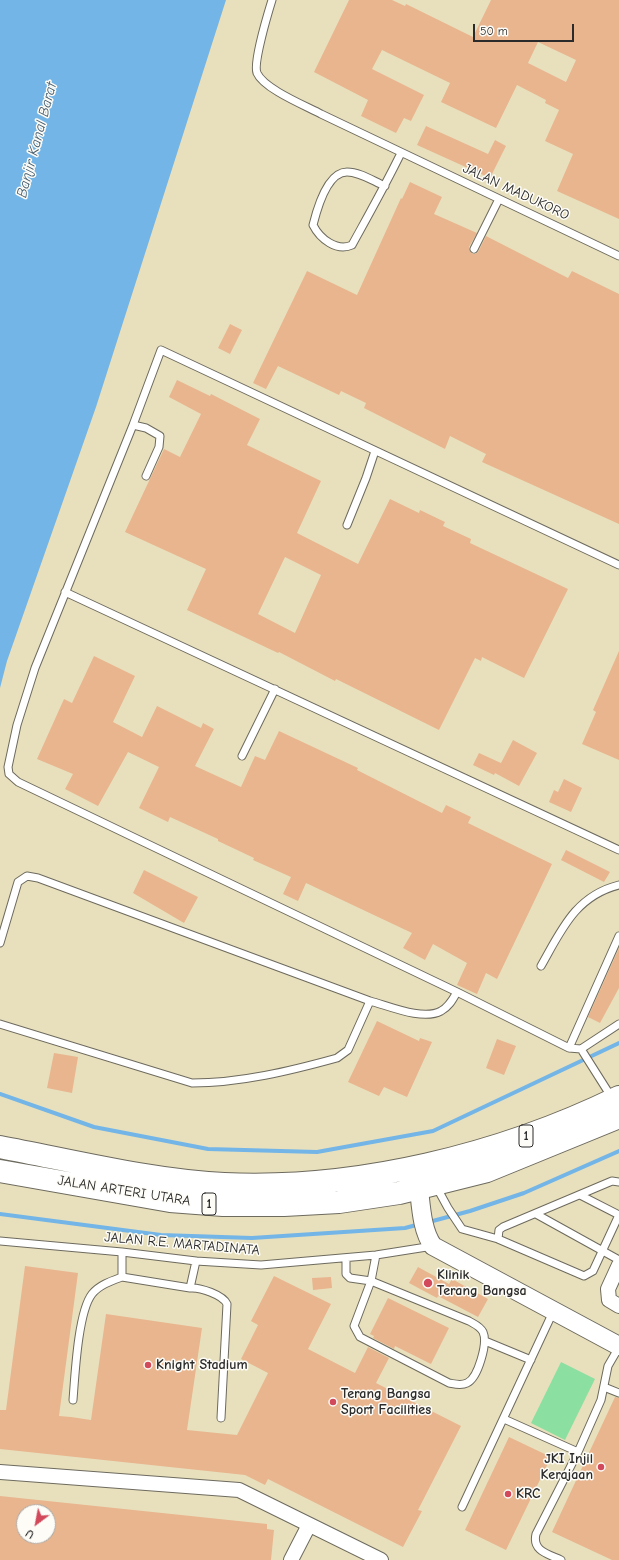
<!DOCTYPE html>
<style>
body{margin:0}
#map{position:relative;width:619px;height:1560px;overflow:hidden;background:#e8e0bc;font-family:"Comic Neue",sans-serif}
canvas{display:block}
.north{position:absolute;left:16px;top:1504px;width:40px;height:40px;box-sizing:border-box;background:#fdfcf7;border:1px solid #a9a8a5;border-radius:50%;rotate:212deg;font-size:11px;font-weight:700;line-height:16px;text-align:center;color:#2b2b2b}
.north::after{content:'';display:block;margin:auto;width:14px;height:18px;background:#d1495b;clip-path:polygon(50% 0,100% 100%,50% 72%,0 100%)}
.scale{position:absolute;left:473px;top:24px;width:101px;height:18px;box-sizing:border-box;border:2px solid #2b2b2b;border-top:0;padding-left:5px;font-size:12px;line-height:14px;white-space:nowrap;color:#2b2b2b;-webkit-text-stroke:3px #fdfcf7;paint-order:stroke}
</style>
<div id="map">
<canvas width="619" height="1560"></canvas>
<div class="north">U</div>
<div class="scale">50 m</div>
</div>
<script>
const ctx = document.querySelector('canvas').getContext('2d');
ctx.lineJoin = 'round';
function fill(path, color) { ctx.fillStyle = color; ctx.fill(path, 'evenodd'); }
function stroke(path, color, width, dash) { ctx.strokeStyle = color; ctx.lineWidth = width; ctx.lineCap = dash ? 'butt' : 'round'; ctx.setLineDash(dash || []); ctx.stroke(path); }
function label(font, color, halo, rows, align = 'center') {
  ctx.font = font + ' "Comic Neue",sans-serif'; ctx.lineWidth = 3; ctx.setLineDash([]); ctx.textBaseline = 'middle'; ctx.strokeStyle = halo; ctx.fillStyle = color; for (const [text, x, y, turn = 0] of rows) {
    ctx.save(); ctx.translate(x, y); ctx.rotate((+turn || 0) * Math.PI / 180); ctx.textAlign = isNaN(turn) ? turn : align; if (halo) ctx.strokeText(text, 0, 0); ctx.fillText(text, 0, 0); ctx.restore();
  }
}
fill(new Path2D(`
 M561 1362 595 1379 565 1440 531 1423Z`), '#8adfa1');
fill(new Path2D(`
 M0 0H226L96 407 7 661 0 688Z`), '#73b5e7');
stroke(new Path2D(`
 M0 1094 94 1127 208 1149 317 1152 433 1131 619 1043
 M0 1214 161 1235 252 1238 405 1228 420 1224
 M429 1222 470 1211 524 1193 619 1151`), '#73b5e7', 4);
fill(new Path2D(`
 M349 0H392L405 6 406 4 473 37 491 0H619V219L557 191 573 154 545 141 559 110 545 103 546 100 517 85 496 128 441 102 450 83 382 50 372 69 424 95 411 121 404 118 396 133 361 116 368 100 314 72ZM538 42 576 60 566 82 528 63Z
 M426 126 488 154 495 140 506 146 490 178 417 145Z
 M410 182 442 197 434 214 477 233 469 247 471 253 475 254 478 252 486 236 568 278 572 271 619 294V524L482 462 486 454 450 436 445 449 364 408 366 403 341 391 339 395 278 366 266 389 253 383 307 271 357 295 401 198 402 199Z
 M230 324 242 330 230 354 218 348Z
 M177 380 210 396 211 394 260 419 247 445 321 481 297 533 358 564 390 499 419 513 420 510 445 522 443 526 471 539 470 543 568 589 524 678 482 657 481 661 475 658 439 730 336 679 335 681 279 652 278 653 187 610 206 569 125 532 164 449 180 457 201 414 169 397ZM285 557 321 575 295 633 258 614Z
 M619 651V760L582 744 596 712 593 710Z
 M94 656 135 676 113 722 142 737 157 706 201 728 203 723 214 729 195 766 241 787 255 756 265 760 279 731 358 768 357 770 442 813 446 805 471 817 468 823 552 864 497 979 486 973 477 994 457 985 467 963 433 944 425 960 403 948 412 933 306 883 298 901 283 894 291 877 253 860 254 858 218 841V839L170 817 168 822 139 808 159 767 128 752 98 806 65 789 73 774 37 759 64 699 72 703Z
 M513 740 537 753 519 786 495 773 494 775 473 765 479 753 501 763Z
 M564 779 582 788 571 812 549 802 554 790 558 792Z
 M566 850 610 872 604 882 561 860Z
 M144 870 198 897 184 923 133 893Z
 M619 948V988L600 1023 588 1017Z
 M377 1021 419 1041 420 1038 432 1042 407 1097 384 1087 379 1096 348 1082Z
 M497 1039 516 1046 504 1075 486 1068Z
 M54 1053 78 1057 72 1093 47 1088Z
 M25 1266 78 1273 59 1416 71 1417 91 1420 106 1314 202 1328 187 1430 237 1435 268 1373 241 1359 258 1325 251 1321 274 1276 331 1304 308 1349 355 1373 368 1347 389 1358 376 1383 461 1426 418 1510 422 1511 403 1547 268 1479 265 1485 245 1475 0 1449V1410H6Z
 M418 1267 449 1284 452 1279 488 1299 478 1317 438 1296 437 1298 409 1283Z
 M331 1277 332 1288 313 1290 312 1278Z
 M388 1298 449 1328 431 1364 395 1346 394 1349 373 1338 374 1336 370 1334Z
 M615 1397 619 1398V1560H612L552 1532Z
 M509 1437 551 1457 506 1550 465 1530Z
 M0 1496 267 1524V1529L274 1530 271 1560H0ZM24 1512H48V1536H24Z`), '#e8b58f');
const service = new Path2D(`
 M272 0C268 13 253 63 257 73 264 89 306 106 321 114L619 256
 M385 186C373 181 360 172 347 172 327 172 317 209 313 225 320 239 337 252 352 245 369 214 386 184 401 153
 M474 249 499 199
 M133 425 146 428 160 436 159 447 146 476
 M347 525 366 478 375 451
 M619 565 161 350 133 425 35 668 17 725 8 767 9 774 18 782 457 992 569 1048 581 1049 619 1024
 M65 592 619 850
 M242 756 275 689
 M0 943 18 882 27 876 38 878 370 1001C389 1006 423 1021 441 1011 449 1007 453 999 457 992
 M541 966C561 931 575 896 619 885
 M0 1024 192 1083C240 1083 290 1071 337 1058L348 1050 370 1001
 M569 1048 619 936
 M581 1049 612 1098
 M619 1182 612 1181 503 1227 499 1230 498 1239 584 1276 593 1271 619 1215
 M436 1186 448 1208 462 1229 498 1239
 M580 1195 619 1215
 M536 1214 619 1260
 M0 1241 122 1252 196 1261 261 1265 376 1255 433 1246
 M122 1252V1277L190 1288
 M346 1258V1274L350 1278 371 1281 469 1321C474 1324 480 1326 483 1332 488 1343 478 1378 467 1383 461 1386 455 1384 449 1383L360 1337 354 1326 371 1281 376 1255
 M196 1261 190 1288C200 1287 223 1295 227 1304L221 1418
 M485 1341 531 1360
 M604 1387 619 1393
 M73 1400C75 1375 78 1312 92 1294 99 1285 111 1281 122 1277
 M504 1419 578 1452
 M462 1507 553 1312
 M561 1560C548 1554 532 1551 536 1534L578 1452 601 1400 608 1366 619 1347`);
const minor = new Path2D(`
 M619 1265 608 1289 609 1300 619 1306
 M0 1472 239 1490 381 1560
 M291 1560 309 1525`);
const tertiary = new Path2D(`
 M419 1189C421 1207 422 1231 433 1246L619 1346`);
const trunk = new Path2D(`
 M0 1147C74 1161 149 1180 224 1184 357 1190 500 1155 619 1097
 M0 1171 170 1201 223 1205H284L339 1202 399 1193 487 1171 619 1117`);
stroke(service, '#6d6a5e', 9);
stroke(minor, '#6d6a5e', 16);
stroke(tertiary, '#6d6a5e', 20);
stroke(trunk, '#6d6a5e', 24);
stroke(service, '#fff', 7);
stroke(minor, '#fff', 14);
stroke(tertiary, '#fff', 18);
stroke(trunk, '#fff', 22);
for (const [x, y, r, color] of [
 [428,1283,5,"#d1495b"],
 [148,1365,4,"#d1495b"],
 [333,1402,4,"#d1495b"],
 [601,1467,4,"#d1495b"],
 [508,1494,4,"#d1495b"]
]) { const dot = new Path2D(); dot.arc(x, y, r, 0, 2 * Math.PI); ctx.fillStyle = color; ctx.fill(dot); stroke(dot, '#fdfcf7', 1.5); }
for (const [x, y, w] of [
 [526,1136,14],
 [209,1204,14]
]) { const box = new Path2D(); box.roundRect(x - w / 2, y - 11, w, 22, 3); ctx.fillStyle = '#fdfcf7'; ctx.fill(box); stroke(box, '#2b2b2b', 1); }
label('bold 13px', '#2b2b2b', null, [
 ["1",526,1136],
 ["1",209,1204]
]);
label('14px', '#2b2b2b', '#fdfcf7', [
 ["JALAN MADUKORO",516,192,25],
 ["JALAN ARTERI UTARA",124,1191,9],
 ["JALAN R.E. MARTADINATA",182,1244,5]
]);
label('bold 14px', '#2b2b2b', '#fdfcf7', [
 ["Klinik",437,1275],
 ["Terang Bangsa",437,1291],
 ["Knight Stadium",156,1365],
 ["Terang Bangsa",341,1394],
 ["Sport Facilities",341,1410],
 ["JKI Injil",593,1459,"right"],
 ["Kerajaan",593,1475,"right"],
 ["KRC",516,1494]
], 'left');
label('italic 15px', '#445b6d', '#fdfcf7', [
 ["Banjir Kanal Barat",37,140,-75]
]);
</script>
